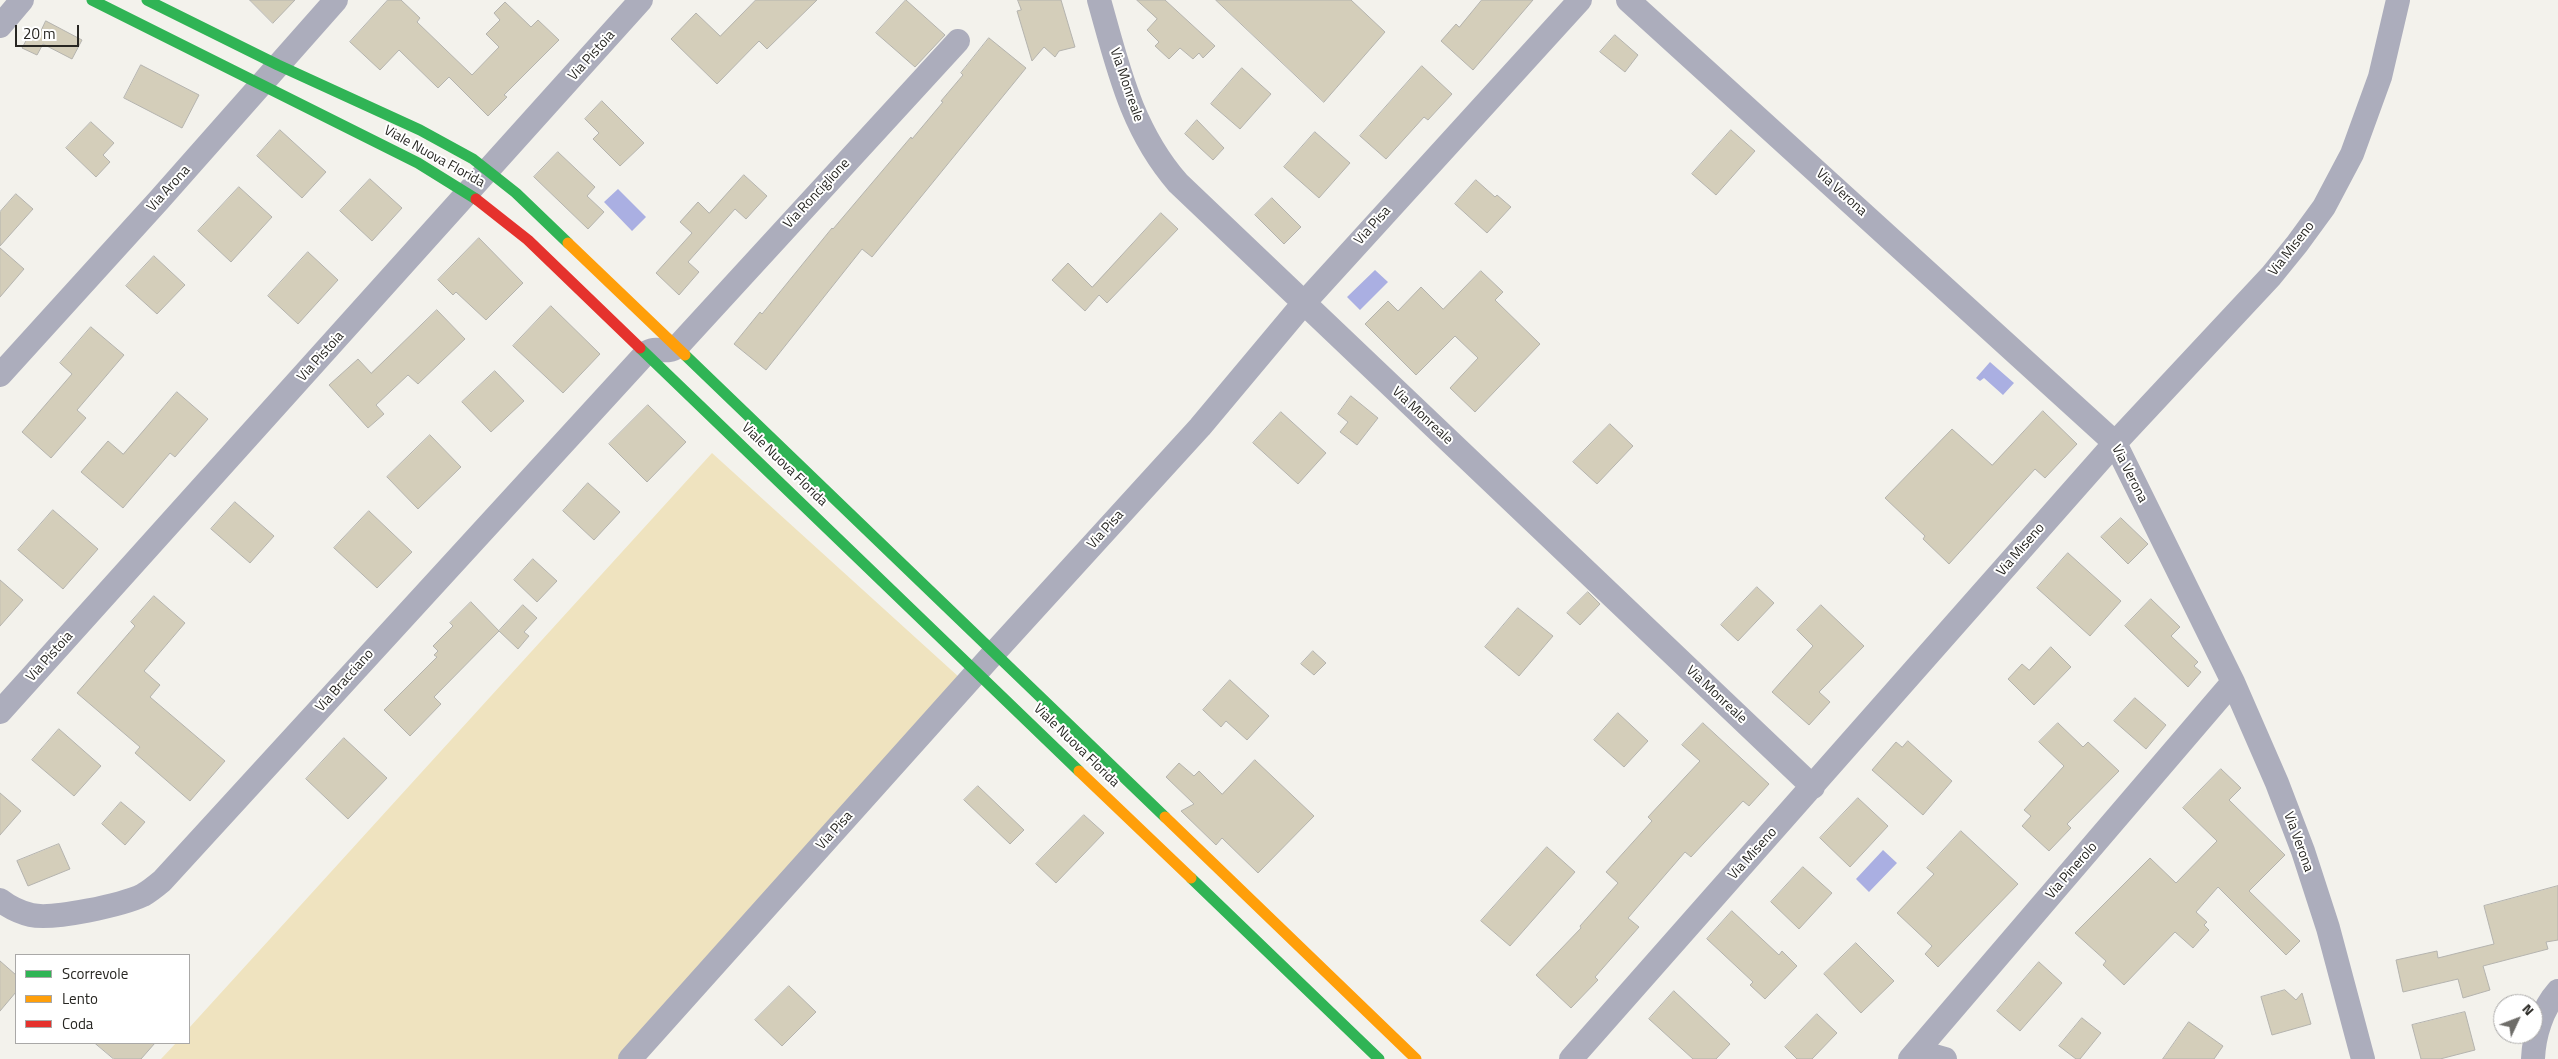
<!DOCTYPE html>
<style>
body{margin:0}
#map{position:relative;width:2558px;height:1059px;overflow:hidden;background:#f3f2ec;font-family:"Titillium Web",sans-serif}
canvas{display:block}
.legend{position:absolute;left:15px;top:954px;width:175px;height:90px;box-sizing:border-box;background:#fff;border:1px solid #a9a8a7;margin:0;padding:6px 9px;list-style:none;font-size:15px;color:#272622}
.legend li{display:flex;align-items:center;gap:10px;height:25px}
.legend b{width:25px;border:1px solid #a9a8a7}
.north{position:absolute;left:2493px;top:994px;width:50px;height:50px;box-sizing:border-box;background:#fff;border:1px solid #a9a8a7;border-radius:50%;rotate:47deg;font-size:14px;font-weight:700;line-height:20px;text-align:center;color:#272622}
.north::after{content:'';display:block;margin:auto;width:18px;height:22px;background:#6e6d69;clip-path:polygon(50% 0,100% 100%,50% 72%,0 100%)}
.scale{position:absolute;left:15px;top:25px;width:64px;height:22px;box-sizing:border-box;border:2px solid #272622;border-top:0;padding-left:6px;font-size:15px;line-height:18px;white-space:nowrap;color:#272622;-webkit-text-stroke:4px #fff;paint-order:stroke}
</style>
<div id="map">
<canvas width="2558" height="1059"></canvas>
<ul class="legend">
<li><b style="height:6px;background:#30b455"></b>Scorrevole</li>
<li><b style="height:6px;background:#ff9f0a"></b>Lento</li>
<li><b style="height:6px;background:#e5322d"></b>Coda</li>
</ul>
<div class="north">N</div>
<div class="scale">20 m</div>
</div>
<script>
const ctx = document.querySelector('canvas').getContext('2d');
ctx.lineJoin = 'round';
function fill(path, color) { ctx.fillStyle = color; ctx.fill(path, 'evenodd'); }
function stroke(path, color, width, dash) { ctx.strokeStyle = color; ctx.lineWidth = width; ctx.lineCap = dash ? 'butt' : 'round'; ctx.setLineDash(dash || []); ctx.stroke(path); }
function label(font, color, halo, rows, align = 'center') {
  ctx.font = font + ' "Titillium Web",sans-serif'; ctx.lineWidth = 4; ctx.setLineDash([]); ctx.textBaseline = 'middle'; ctx.strokeStyle = halo; ctx.fillStyle = color; for (const [text, x, y, turn = 0] of rows) {
    ctx.save(); ctx.translate(x, y); ctx.rotate((+turn || 0) * Math.PI / 180); ctx.textAlign = isNaN(turn) ? turn : align; if (halo) ctx.strokeText(text, 0, 0); ctx.fillText(text, 0, 0); ctx.restore();
  }
}
fill(new Path2D(`
 M712 453 960 678 619 1059H161L176 1043H189V1028Z`), '#efe3bf');
fill(new Path2D(`
 M618 189 646 217 632 231 604 202Z
 M1375 270 1388 282 1360 310 1347 297Z
 M1990 362 2014 383 2003 395 1984 378 1980 381 1976 378Z
 M1883 850 1897 863 1869 892 1856 879Z`), '#aaafe2');
const building = new Path2D(`
 M250 0H295L273 23Z
 M388 0H401L420 18 417 22 472 75 499 47 486 34 500 20 494 13 505 2 531 27 538 20 559 40 504 95 507 97 488 116 449 77 438 88 399 50 380 70 350 42Z
 M756 0H817L767 49 759 41 717 84 671 39 696 13 720 36Z
 M906 0 945 35 915 67 876 33Z
 M1018 0H1061L1075 47 1059 51 1055 57 1044 47 1032 61 1017 11 1021 10Z
 M1137 0H1165L1215 46 1203 58 1199 53 1193 59 1180 48 1169 59 1155 46 1159 42 1147 30 1157 19Z
 M1216 0H1351L1385 32 1324 102Z
 M1482 0H1533L1473 70 1441 41 1456 24 1459 27Z
 M46 21 82 40 72 59 43 44 37 55 22 48 33 28 40 32Z
 M1615 35 1638 55 1625 72 1600 52Z
 M989 38 1026 68 872 257 862 249 766 370 734 344 760 312 762 314 832 228 833 229 911 137 912 139 943 102 941 101 963 75 961 73Z
 M141 65 199 95 182 128 124 98Z
 M1422 66 1452 94 1428 120 1424 117 1386 159 1360 136Z
 M1242 68 1271 94 1240 129 1211 104Z
 M602 101 644 143 620 166 593 139 599 133 585 119Z
 M1197 120 1224 148 1213 160 1185 134Z
 M91 122 114 143 103 155 110 162 96 177 66 148Z
 M280 130 326 172 302 198 257 156Z
 M1731 130 1755 151 1716 195 1692 174Z
 M1315 132 1350 163 1319 198 1284 167Z
 M558 152 595 187 587 196 604 212 588 229 534 177Z
 M744 175 767 196 746 219 735 209 688 262 699 272 679 295 656 273 692 233 680 222 698 202 709 213Z
 M370 179 402 208 372 241 340 211Z
 M1476 180 1495 197 1497 195 1511 207 1487 233 1455 204Z
 M239 187 272 217 231 262 198 231Z
 M16 194 33 209 0 246V212Z
 M1272 198 1301 227 1284 244 1255 215Z
 M1161 213 1178 229 1107 303 1099 295 1085 311 1052 280 1068 263 1092 287Z
 M479 238 523 283 486 320 456 292 453 295 438 280Z
 M0 248 24 269 0 297Z
 M308 252 338 280 298 324 268 296Z
 M154 256 185 285 157 314 126 286Z
 M1481 271 1503 292 1495 300 1540 344 1475 412 1450 388 1478 358 1455 336 1416 375 1365 324 1388 301 1398 311 1421 287 1443 309Z
 M551 306 600 354 563 393 513 346Z
 M437 310 465 339 418 384 408 375 376 405 384 414 368 428 329 385 358 359 371 373Z
 M91 327 124 355 77 410 86 418 51 458 22 432 72 374 60 363Z
 M495 371 524 401 491 432 462 402Z
 M177 392 208 419 175 457 170 453 123 508 81 472 108 441 123 454Z
 M1351 396 1378 418 1357 445 1340 432 1348 422 1338 414Z
 M648 405 686 442 647 482 609 444Z
 M2043 411 2077 444 2045 478 2035 469 1949 564 1923 539 1925 536 1885 498 1952 429 1992 465Z
 M1281 412 1326 453 1298 484 1253 443Z
 M1610 424 1633 446 1597 484 1573 462Z
 M430 435 461 467 418 509 387 477Z
 M588 483 620 512 594 540 563 511Z
 M235 502 274 536 250 563 211 529Z
 M53 510 98 549 63 589 18 550Z
 M369 511 412 552 377 588 334 548Z
 M2121 518 2148 544 2128 564 2101 537Z
 M2068 553 2121 601 2090 636 2037 588Z
 M533 559 557 581 537 602 514 580Z
 M0 580 23 600 0 626Z
 M1757 587 1774 603 1738 641 1721 625Z
 M1588 592 1600 604 1580 625 1567 613Z
 M154 596 185 623 144 671 160 685 150 697 225 761 190 801 135 753 140 747 77 693 135 626 131 622Z
 M2151 599 2180 627 2171 636 2198 662 2194 666 2201 672 2188 687 2125 626Z
 M471 602 499 631 434 697 441 704 410 736 384 710 437 657 434 655 438 651 433 646 453 626 450 623Z
 M523 605 537 618 524 632 529 636 518 649 499 631Z
 M1821 605 1864 646 1819 692 1830 702 1809 725 1772 692 1813 646 1797 630Z
 M1518 608 1553 636 1519 676 1485 647Z
 M2051 647 2071 667 2034 705 2008 679 2022 664 2029 670Z
 M1313 651 1326 663 1314 675 1301 664Z
 M1230 680 1269 716 1247 740 1226 721 1221 727 1203 710Z
 M2135 698 2166 725 2146 749 2114 721Z
 M1618 713 1648 741 1624 767 1594 740Z
 M1703 723 1769 784 1749 806 1743 801 1691 857 1685 852 1628 918 1639 927 1595 977 1598 980 1571 1008 1536 975 1581 928 1580 926 1618 883 1606 872 1652 821 1648 817 1700 761 1682 745Z
 M2058 723 2083 747 2088 742 2119 771 2067 824 2071 828 2049 851 2022 826 2031 816 2024 810 2064 766 2039 742Z
 M59 729 101 766 74 796 32 760Z
 M344 738 387 778 348 819 306 779Z
 M1908 741 1952 781 1923 815 1872 770 1896 742 1902 747Z
 M1255 760 1314 816 1258 873 1222 838 1216 845 1181 811 1194 804 1166 777 1179 763 1194 776 1199 771 1222 794Z
 M2221 769 2241 788 2229 800 2285 855 2249 891 2300 941 2286 955 2218 887 2196 912 2207 922 2204 925 2209 930 2193 948 2175 932 2124 985 2103 965 2106 961 2075 933 2150 858 2176 883 2217 841 2183 808Z
 M978 786 1024 830 1010 844 964 800Z
 M0 793 21 811 0 835Z
 M1858 798 1888 826 1850 867 1820 838Z
 M121 802 145 822 125 845 102 824Z
 M1084 815 1104 833 1056 883 1036 864Z
 M1961 831 2018 884 1938 967 1925 954 1932 946 1897 913 1934 874 1927 868Z
 M59 844 70 869 28 886 17 861Z
 M1547 847 1575 872 1510 946 1481 921Z
 M1803 867 1832 893 1799 929 1771 902Z
 M2558 886V940L2546 942 2548 949 2483 966 2490 990 2463 998 2458 979 2403 992 2396 960 2437 951 2438 958 2494 944 2484 906Z
 M1732 911 1779 955 1782 951 1797 966 1765 999 1750 985 1753 982 1707 939Z
 M1856 943 1894 981 1861 1013 1824 974Z
 M0 961 16 975V992L0 1011Z
 M2039 962 2062 983 2020 1031 1997 1011Z
 M789 986 816 1012 782 1046 755 1020Z
 M2285 990 2296 1000 2302 993 2311 1024 2272 1035 2261 997Z
 M1674 991 1730 1044 1716 1059H1693L1649 1019Z
 M2465 1012 2475 1050 2440 1059H2421L2412 1025Z
 M1817 1014 1837 1033 1812 1059H1797L1785 1047Z
 M2082 1018 2101 1033 2080 1059H2076L2059 1046Z
 M2189 1022 2223 1046 2214 1059H2163Z
 M95 1043H155L141 1059H114Z`);
fill(building, '#d4ceba');
stroke(building, '#b4b3ae', 1);
stroke(new Path2D(`
 M1099 0C1118 67 1131 129 1178 183L1813 787
 M1628 0 2115 443 2233 682 2277 783 2303 851 2328 928 2363 1059
 M0 26 22 0
 M0 375 159 200 336 0
 M0 712 641 0
 M0 900C9 907 19 912 31 915 53 920 122 905 143 895 150 891 156 886 162 881L646 353C656 345 667 355 677 347L958 41
 M1917 1051 1945 1059
 M630 1059 993 654 1200 427 1303 304 1580 0
 M1571 1059 2115 443 2271 276 2297 244 2324 207 2352 154 2380 77 2398 0
 M1910 1059 2233 682
 M2533 1059C2534 1035 2542 1009 2558 991`), '#acadbc', 24);
stroke(new Path2D(`
 M92 0 418 163 476 199
 M147 0 278 65 420 130 473 159 516 193 568 243
 M640 348 1079 771
 M685 355 1165 817
 M1191 878 1379 1059`), '#30b455', 11);
stroke(new Path2D(`
 M568 243 685 355
 M1079 771 1191 878
 M1165 817 1416 1059`), '#ff9f0a', 11);
stroke(new Path2D(`
 M476 199 528 240 640 348`), '#e5322d', 11);
label('14px', '#272622', '#fff', [
 ["Via Pistoia",592,56,-48],
 ["Via Monreale",1126,85,71],
 ["Viale Nuova Florida",434,157,29],
 ["Via Arona",169,189,-48],
 ["Via Verona",1841,193,42],
 ["Via Ronciglione",817,194,-47],
 ["Via Pisa",1373,226,-48],
 ["Via Miseno",2292,249,-52],
 ["Via Pistoia",321,357,-48],
 ["Via Monreale",1422,416,43],
 ["Viale Nuova Florida",784,465,44],
 ["Via Verona",2129,474,63],
 ["Via Pisa",1106,530,-48],
 ["Via Miseno",2021,550,-49],
 ["Via Pistoia",50,657,-48],
 ["Via Bracciano",345,681,-48],
 ["Via Monreale",1716,695,43],
 ["Viale Nuova Florida",1076,746,44],
 ["Via Pisa",835,831,-48],
 ["Via Verona",2298,842,70],
 ["Via Miseno",1753,854,-48],
 ["Via Pinerolo",2072,871,-49]
]);
</script>
